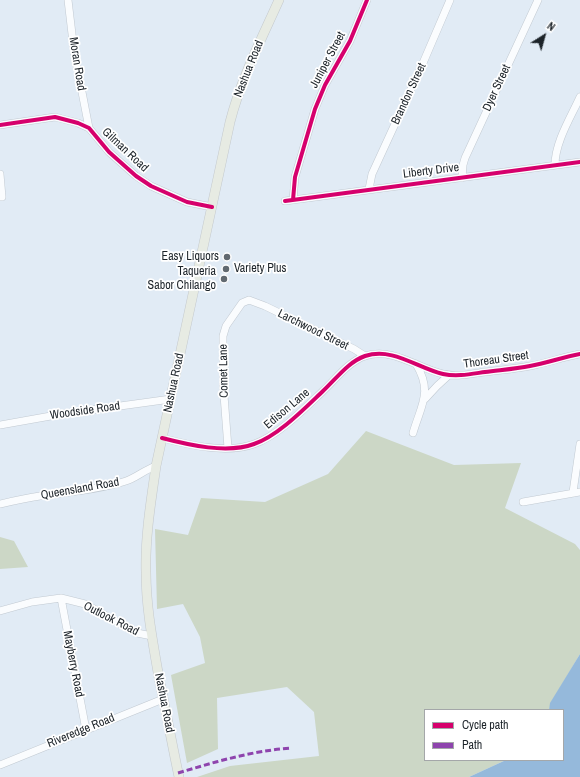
<!DOCTYPE html>
<style>
body{margin:0}
#map{position:relative;width:580px;height:777px;overflow:hidden;background:#e1ebf5;font-family:"Archivo Narrow",sans-serif}
canvas{display:block}
.legend{position:absolute;left:424px;top:709px;width:140px;height:52px;box-sizing:border-box;background:#fff;border:1px solid #a4a7a9;margin:0;padding:5px 7px;list-style:none;font-size:12px;color:#1c2329}
.legend li{display:flex;align-items:center;gap:8px;height:20px}
.legend b{width:20px;border:1px solid #a4a7a9}
.north{position:absolute;left:524px;top:16px;width:40px;height:40px;-webkit-text-stroke:3px #fff;paint-order:stroke;rotate:37deg;font-size:11px;font-weight:700;line-height:16px;text-align:center;color:#1c2329}
.north::after{content:'';display:block;margin:auto;width:14px;height:18px;background:#1c2329;clip-path:polygon(50% 0,100% 100%,50% 72%,0 100%)}
</style>
<div id="map">
<canvas width="580" height="777"></canvas>
<ul class="legend">
<li><b style="height:5px;background:#d6006c"></b>Cycle path</li>
<li><b style="height:5px;background:#8e44ad"></b>Path</li>
</ul>
<div class="north">N</div>
</div>
<script>
const ctx = document.querySelector('canvas').getContext('2d');
ctx.lineJoin = 'round';
function fill(path, color) { ctx.fillStyle = color; ctx.fill(path, 'evenodd'); }
function stroke(path, color, width, dash) { ctx.strokeStyle = color; ctx.lineWidth = width; ctx.lineCap = dash ? 'butt' : 'round'; ctx.setLineDash(dash || []); ctx.stroke(path); }
function label(font, color, halo, rows, align = 'center') {
  ctx.font = font + ' "Archivo Narrow",sans-serif'; ctx.lineWidth = 3.5; ctx.setLineDash([]); ctx.textBaseline = 'middle'; ctx.strokeStyle = halo; ctx.fillStyle = color; for (const [text, x, y, turn = 0] of rows) {
    ctx.save(); ctx.translate(x, y); ctx.rotate((+turn || 0) * Math.PI / 180); ctx.textAlign = isNaN(turn) ? turn : align; if (halo) ctx.strokeText(text, 0, 0); ctx.fillText(text, 0, 0); ctx.restore();
  }
}
fill(new Path2D(`
 M366 431 454 465 521 463 505 508 575 544 580 550V654L551 703 549 710H425V760H506L469 777H197L230 766 319 756 314 712 287 687 217 698 218 749 187 763 171 675 205 663 200 637 183 604 157 609 155 529 188 535 201 498 265 502 328 474Z
 M0 537 14 541 28 567 0 569Z`), '#ccd7c6');
fill(new Path2D(`
 M580 654V777H469L506 760H563V710H549L550 703Z`), '#95b9db');
const minor = new Path2D(`
 M68 0 74 51 89 128
 M0 125 55 117 78 123 89 128 109 152 136 176 151 186 187 202 212 207
 M555 165C555 142 571 117 580 97
 M0 174 2 197H0
 M462 178 463 165 465 158 538 0
 M369 189 372 174 423 63 450 0
 M293 200 295 177 315 109 325 85 350 41 367 0
 M285 201 580 162
 M425 399 437 386 449 375
 M0 425 62 414 171 399
 M413 433C421 405 433 392 416 364
 M162 438C189 445 227 454 254 444 278 436 305 408 323 391 336 379 348 362 365 356 393 347 417 368 443 374 457 377 471 374 485 372 500 370 515 369 530 366 547 363 563 357 580 354
 M228 448 223 382V336L226 326 242 303 249 300 265 306 354 349 365 356
 M573 492 580 444
 M523 502 580 492
 M0 504C13 501 26 498 40 496 68 492 98 490 126 481 136 478 144 470 156 466
 M61 598 86 730
 M0 611 32 602 61 598 85 604 137 633 152 636
 M0 765 163 699`);
const major = new Path2D(`
 M179 777C172 744 166 711 159 678 153 643 146 608 146 572 145 537 151 501 156 466L230 122C241 79 261 40 279 0`);
stroke(minor, '#c1c9d1', 8);
stroke(major, '#c3c8cc', 10);
stroke(minor, '#fafcfe', 7);
stroke(major, '#e7ebe3', 9);
stroke(new Path2D(`
 M178 773C215 762 251 751 291 748`), '#8e44ad', 3, [6, 3]);
stroke(new Path2D(`
 M0 125 55 117 78 123 89 128 109 152 136 176 151 186 187 202 212 207
 M293 200 295 177 315 109 325 85 350 41 367 0
 M285 201 580 162
 M162 438C189 445 227 454 254 444 278 436 305 408 323 391 336 379 348 362 365 356 393 347 417 368 443 374 457 377 471 374 485 372 500 370 515 369 530 366 547 363 563 357 580 354`), '#d6006c', 4);
for (const [x, y, r, color] of [
 [227,257,4,"#616970"],
 [226,269,4,"#616970"],
 [224,279,4,"#616970"]
]) { const dot = new Path2D(); dot.arc(x, y, r, 0, 2 * Math.PI); ctx.fillStyle = color; ctx.fill(dot); stroke(dot, '#fff', 1.5); }
label('12px', '#1c2329', '#fff', [
 ["Juniper Street",328,60,-62],
 ["Moran Road",77,64,81],
 ["Nashua Road",249,69,-68],
 ["Dyer Street",497,88,-65],
 ["Brandon Street",409,94,-65],
 ["Gilman Road",125,150,43],
 ["Liberty Drive",431,171,-7],
 ["Larchwood Street",313,330,26],
 ["Thoreau Street",496,360,-8],
 ["Comet Lane",224,371,-91],
 ["Nashua Road",174,383,-78],
 ["Edison Lane",287,409,-40],
 ["Woodside Road",85,411,-8],
 ["Queensland Road",80,489,-10],
 ["Outlook Road",111,619,27],
 ["Mayberry Road",73,664,79],
 ["Nashua Road",164,703,79],
 ["Riveredge Road",81,731,-22]
]);
label('12px', '#1c2329', '#fff', [
 ["Easy Liquors",219,257],
 ["Variety Plus",234,269,"left"],
 ["Taqueria",216,272],
 ["Sabor Chilango",216,286]
], 'right');
</script>
